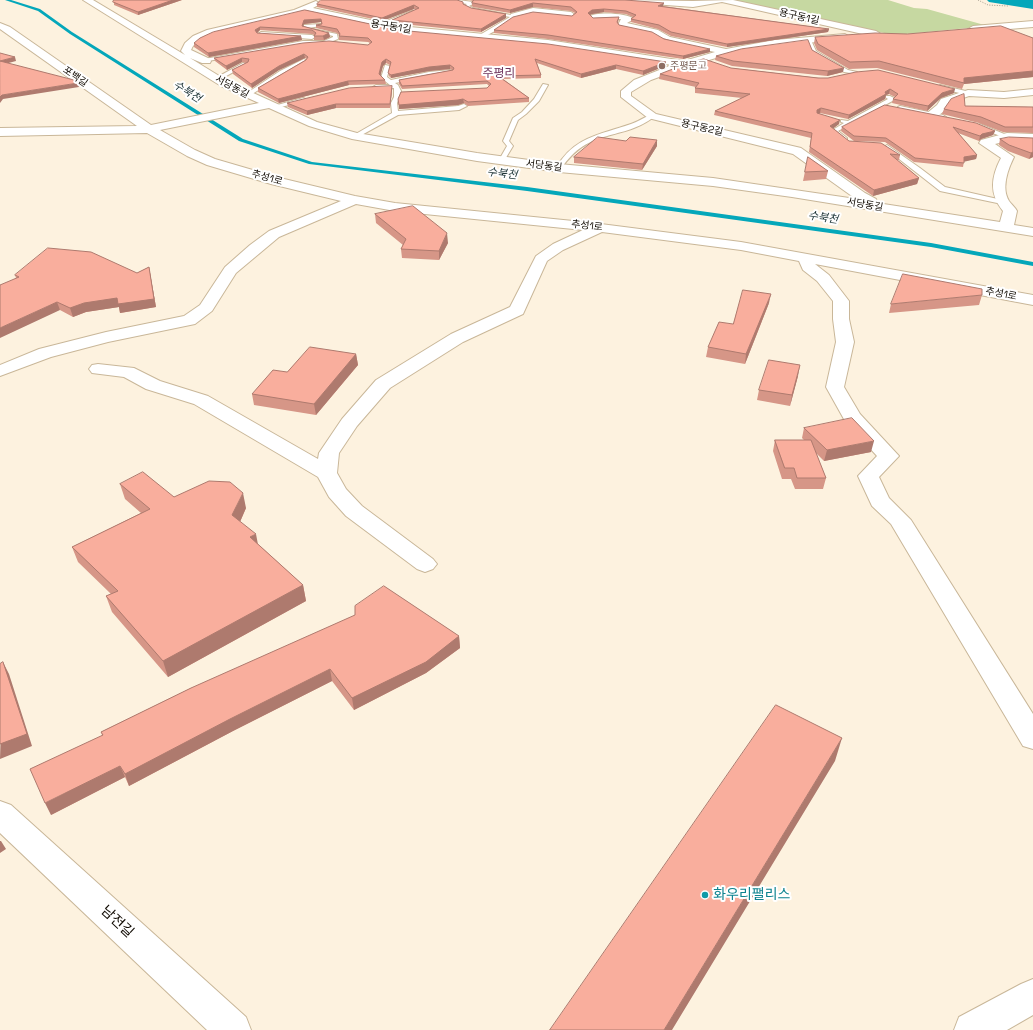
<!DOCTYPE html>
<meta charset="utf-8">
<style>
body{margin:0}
canvas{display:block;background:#fdf2df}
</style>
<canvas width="1033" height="1030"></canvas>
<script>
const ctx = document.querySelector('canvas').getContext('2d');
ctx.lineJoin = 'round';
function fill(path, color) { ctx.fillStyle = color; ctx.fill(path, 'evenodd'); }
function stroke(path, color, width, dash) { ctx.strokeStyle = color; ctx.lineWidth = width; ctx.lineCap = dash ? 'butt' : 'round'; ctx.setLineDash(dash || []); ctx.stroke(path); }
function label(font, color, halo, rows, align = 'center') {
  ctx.font = font + ' "Space Grotesk","Noto Sans KR",sans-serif'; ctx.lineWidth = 4; ctx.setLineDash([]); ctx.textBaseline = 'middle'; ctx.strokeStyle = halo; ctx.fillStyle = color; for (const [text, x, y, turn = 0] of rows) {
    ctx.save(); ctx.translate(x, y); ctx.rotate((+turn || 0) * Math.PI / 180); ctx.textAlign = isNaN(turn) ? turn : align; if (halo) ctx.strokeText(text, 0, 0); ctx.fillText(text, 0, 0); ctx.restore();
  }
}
fill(new Path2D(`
 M731 0H888L914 8 927 9 988 26 897 35 872 31Z`), '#c6d8a1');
fill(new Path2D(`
 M987 0H1033V9L989 2Z`), '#04a7ba');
fill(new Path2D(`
 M5 0H11L40 9 72 32 243 139 312 162 527 187 931 243 1033 262V266L931 247 527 191 309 164 239 141 70 34 38 11Z`), '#04a7ba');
const service = new Path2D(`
 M458 0 473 2V4L469 6 473 8 516 16 504 26 482 38H478V36L510 17 472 10 464 6 467 4 457 2Z
 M412 11 416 12 380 26 376 25Z
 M321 24V26L308 28 337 34 338 39 325 44 303 45 202 62 199 60 303 41H324L333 37V36L304 29V25Z
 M261 32 312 35 315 37 312 39 259 35 258 34Z
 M806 38H810L816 51 848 70 857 72V74L844 72 812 53Z
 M304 59 307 61 306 62 284 74 249 96 244 95 280 71Z
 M243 63 248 64 219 80 214 79Z
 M385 65 390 66 387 77 391 80 429 72 450 70 453 72 395 83 398 85 401 91 397 103 398 111 458 106 464 104 467 106 459 110 398 115 358 137H354V135L392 113 391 103 394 97V88L376 89 373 87 376 85H390L381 78Z
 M543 84 548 85 539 101 526 114 518 120 509 141 513 146 504 161H500L499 160 507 146 503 141 513 118 522 112 534 99Z
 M940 85 970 92 971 93 968 95 938 88 937 87Z
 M886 96H890L896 99 838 131 847 138V140H843L831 131 844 123 841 122V120L848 121 888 99 885 97Z
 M303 98 305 99V101L273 109 270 107Z
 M900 106 943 115 946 117 943 119 898 109V107Z
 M650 115 655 116C623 142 589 126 561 169L556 168C574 137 599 135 631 124 637 122 643 118 650 115Z
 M980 124 1009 136 1010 137 1005 138 978 127 977 126Z
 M887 145 920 168 945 187 1002 200 1006 202 1002 204 940 191 885 148 884 147Z`);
const minor = new Path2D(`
 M83 0H93L185 55 181 51 185 43 193 36 207 30 294 10 316 1 320 4 313 8 399 26 548 40 684 61 715 52 664 41 652 34 619 27 618 25 621 19 593 20 589 17C595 11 628 13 634 19L627 23 658 30 670 37 726 49 775 40 845 34 850 37 848 39 775 46 729 54 686 67 651 80 631 92V96L656 114 801 148 865 193 876 199 877 203 1000 222 1003 211C989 194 991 177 1001 158L979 143 981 140 1007 133 1033 134V142L1007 141 995 144 1014 157C1008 169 1001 188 1009 201 1011 204 1015 207 1017 211L1014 225 1033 228V236L792 197 713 186 559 172 477 161 352 139 309 126 269 108 160 130 195 150 215 159 280 178 355 196 395 203 593 223 741 242 1033 295V305L815 264 829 275 849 301V319L854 342 844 387 860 414 899 456 879 477 889 498 911 520 1033 714V749L1023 746 891 524 872 506 858 476 877 456 845 421 826 387 836 342 833 319V301L817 281 803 270 799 261 741 250 602 232 563 250 547 261 523 314 463 342 390 388 357 426 339 453 337 473 346 489 362 506 433 559 437 564 433 569 425 572 417 569 346 516 329 497 318 477 194 404 146 389 124 377 92 373 89 369 92 365 98 364 134 368 160 381 208 396 318 459 319 453 342 419 376 380 451 334 510 307 536 256 553 244 583 230 395 211 356 204 279 237 236 273 212 311 195 324 108 342 51 357 0 376V365L39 349 106 332 184 316 200 305 225 267 250 245 269 231 341 201 271 184 207 165 187 156 147 133 0 136V128L137 126 0 29V23L10 27 151 125 259 103 221 86ZM305 12 399 32 548 46 672 65 634 80 621 91V97L648 118 793 154 856 199 713 178 559 164 477 153 357 133 317 122 229 82 190 58 202 63H210L211 61 210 59 191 50C194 41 204 38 213 34Z
 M622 0 693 1 733 0 876 31 881 34 876 37 722 2 693 7 626 2Z
 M533 8 571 12 575 15 571 18 533 14 514 19 510 16 511 14Z
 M1033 21V27L973 32 968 29 973 26Z
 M1033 89V95L1004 98 969 96 949 103C946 111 937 119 928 116L926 114 937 105 941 99 968 90 1004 92Z
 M0 801 11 805 246 1017 251 1030H207L0 833Z`);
const tertiary = new Path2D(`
 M1033 979V1015L1007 1030H954L959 1017 1021 984Z`);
stroke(service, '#c9b799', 2);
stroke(minor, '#c9b799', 2);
stroke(tertiary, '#c9b799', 2);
stroke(new Path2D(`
 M978 0 988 5 1008 6`), '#a09788', 1, [1, 1.5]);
fill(service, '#fff');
fill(minor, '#fff');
fill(tertiary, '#fff');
fill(new Path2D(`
 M114 0H182L138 15 114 5Z
 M469 0H625L663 6 829 29 828 32 727 47 671 36 658 29 631 22V19L633 17 626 14 604 12 592 14 590 15 593 18 619 17 618 23 619 25 710 52 683 59 548 39 494 33V30L572 16 575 13 571 11 533 7 510 13 473 7 472 6V3L473 1Z
 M317 4H463L471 8 506 14V18L481 32 392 23V20L416 10 414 9 382 21 317 7Z
 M305 10 398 30 666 62 665 66 643 75 616 69 581 78 537 63 541 75V78L503 79 529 98V102L468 106 464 103 458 105 399 109 398 99 487 88 489 86 487 84 402 89 399 84V80L452 70 450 69 429 71 391 78 389 76 388 73 390 65 386 63 383 66 380 75 385 80 386 84 349 85 279 103 258 92V88L307 59 305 58 279 70 252 88 233 74 232 70 246 63 242 62 227 70 215 61 214 58 368 45 370 43 368 42 339 40V35L337 33 316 28V25L321 24V22L304 24 303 26 329 33 330 37 324 40H314V35L312 34 260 30 257 33 301 36 302 40 209 57 194 47V43Z
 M815 37 1033 38V77L964 84 962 89 877 68 849 69 817 50 814 43Z
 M812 50 843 72 827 76 732 66 715 60 716 56Z
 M731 68 954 93 941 98 927 111 892 103 893 99 895 97 889 94 886 95 885 99 848 119 820 113H819L839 124 833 128 849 141 900 155 899 160H897L919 178 917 184 873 196 809 152 811 138 714 115 715 111 742 98 695 93V88L696 87 659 79 660 74Z
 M392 90 390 108H336L307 115 288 107 287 103Z
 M885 105 995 131 993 135 981 139 979 141 958 133 977 155 976 159 964 161 963 167 914 162 885 142 854 141 841 131 842 127Z
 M965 106 1033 107V133L1003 132 979 123 942 114 944 109Z
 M1033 138V157L1029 159 1008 151 999 145 1000 139Z
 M626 141 657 146 642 170 574 163V157Z
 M808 157 828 171 826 179 803 181Z
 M375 214 448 243 439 260 402 258 401 249 403 245 376 223Z
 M149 267 156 307 120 313 119 307 86 312 73 317 60 310 16 278 15 275 137 273Z
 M982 295 979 305 889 313 891 304Z
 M769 303 745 364 706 357 708 347 733 324Z
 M356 354 358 365 316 415 254 405 252 394 287 372Z
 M798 376 790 406 757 400 759 390Z
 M804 428 871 452 824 461 816 453 826 478 823 489H795L791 479H782L773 451 775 440H804L802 438Z
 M120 484 174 497 246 508 240 522 258 544 303 585 306 601 168 677 112 612 106 596 111 594 78 562 72 547 141 513 125 499Z
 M459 636 460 648 426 673 354 710 332 681 233 731 129 786 125 777 51 815 102 735 101 732 191 688Z`), '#d69687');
fill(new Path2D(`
 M173 0H182L138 15V12Z
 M533 3V7L510 13V10Z
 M664 3 663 6H658Z
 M414 5V9L382 21V18Z
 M604 9V12L592 14 588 16V13L592 10Z
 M506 14V18L481 32V29Z
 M321 19V22L304 24 302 29V26L304 20Z
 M260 27V30L256 34 255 30Z
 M829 29 828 32 727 47V44Z
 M329 33 330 37 324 40 323 36Z
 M301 36 302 40 209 57 208 53Z
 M710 49V52L683 59V56Z
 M304 54 305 58 279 70 252 88 251 84 279 66Z
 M15 57 16 61 1 65 0 61Z
 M242 58V62L227 70 226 66Z
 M386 59V63L383 66 380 78 379 74 382 62Z
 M666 62 665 66 643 75V71Z
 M450 65V69L429 71 391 78V75L429 67Z
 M616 65V69L581 78V74Z
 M844 68 843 72 827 76 828 71Z
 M1033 71V77L964 84V78Z
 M348 81 349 85 279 103 278 99Z
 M78 83 79 87 3 99 0 103V97L2 95Z
 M392 86V90L390 108V104Z
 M890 89 889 94 886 95 885 99 848 119 849 115Z
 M955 89 954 93 941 98 927 111 928 106 942 93Z
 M463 99 464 103 458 105 399 109V105Z
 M336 104V108L307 115V111Z
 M821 108 820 113 816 115 817 110Z
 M840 120 839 124 830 131V126Z
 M995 131 993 135 981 139 979 141 980 136 982 134Z
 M657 140V146L642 170 643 164Z
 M1033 152V157L1029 159 1031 153Z
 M977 155 976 159 963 162 964 157Z
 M919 178 917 184 873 196 874 190Z
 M447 233 448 243 439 260V251Z
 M149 267 156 307 120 313 119 307 86 312 73 317 70 308 84 303Z
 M771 294 769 303 745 364 746 354Z
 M57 302 60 310 0 338V328Z
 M356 354 358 365 316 415 314 404Z
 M800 365 798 376 790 406 792 395Z
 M874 441 871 452 824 461 827 450Z
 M243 493 246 508 236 531 232 515Z
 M256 534 259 550 250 537Z
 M303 585 306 601 168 677 163 661Z
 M459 636 460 648 426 673 354 710 352 698Z
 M3 662 9 674 32 746 0 759Z
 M330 669 332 681 233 731 129 786 125 774 230 719Z
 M842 738 835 761 672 1030H664Z
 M120 766 125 777 51 815 45 803Z
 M0 841H1L6 849 0 853Z`), '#ae7a6e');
const building = new Path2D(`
 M114 0H173L138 12 113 2Z
 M321 0H457L463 2V4L471 8 506 14 481 29 392 20 419 8 414 5 382 18 317 4Z
 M474 0H625L664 3 658 6 829 29 727 44 671 32 659 25 631 19 636 15 626 11 604 9 592 10 588 13 593 18 619 17 617 22 619 25 652 32 664 39 710 49 683 56 548 35 494 30 513 17 533 12 572 16 577 12 571 7 533 3 510 10 473 3H472Z
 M305 10 398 30 548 44 666 62 643 71 616 65 581 74 535 59 541 75 498 76 529 98 468 102 463 99 458 100 399 105 398 99 401 92 487 88 491 84 487 81 402 86 399 80 453 70 454 68 450 65 429 67 391 75 388 73 391 62 386 59 382 62 379 74 385 80 348 81 278 99 258 88 306 60 308 57 304 54 279 66 251 84 232 70 248 62 249 59 242 58 226 66 214 58 303 43 329 41 368 45 372 42 368 38 339 36 340 34 337 29 316 25 322 24 321 19 304 20 302 26 329 33 323 36H314L316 33 312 30 260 27 255 30 257 33 301 36 208 53 194 43 200 38 213 32Z
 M1001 26 1033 38V71L964 78V83L879 61 850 62 818 44 815 37 875 33 907 34Z
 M808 40 812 50 844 68 828 71 733 61 716 56 741 49Z
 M0 53 15 57 0 61 74 80 78 83 2 95 0 97Z
 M704 59 731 68 818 78H828L856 72 878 70 955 89 942 93 928 106 893 99 898 94 890 89 885 92 886 94 849 115 821 108 817 110V113L840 120 830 126 849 141 881 143 900 155 890 154 919 178 874 190 810 147 812 133 715 111 750 94 695 88 699 83 660 74 688 63Z
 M392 86 390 104H336L307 111 287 103 349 88Z
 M964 94 965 106 1033 107V127H1005L981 117 944 109 951 99Z
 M885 105 976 123 995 131 982 134 980 136 953 127 977 155 964 157V163L915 158 886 138 854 136 842 127Z
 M598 137 626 141 630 137 657 140 643 164 574 157Z
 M1009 137 1033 138V152L1031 153 1009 145 1000 139Z
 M808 157 828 171 805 172Z
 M413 206 447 233 439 251 401 249 406 239 375 214Z
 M48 248 91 252 137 273 149 267 154 299 118 304 117 298 84 303 70 308 57 302 0 328V285L19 277 15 275Z
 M903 274 982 289V295L891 304Z
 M743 290 771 294 746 354 708 347 719 322 733 324Z
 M310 347 356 354 314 404 252 394 273 370 287 372Z
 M769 360 800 365 792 395 759 390Z
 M852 418 874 441 827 450 804 428Z
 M775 440H811L826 478H797L794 468H785Z
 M143 472 174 497 209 481 230 482 243 493 232 515 256 534 250 537 303 585 163 661 106 596 118 591 72 547 150 509 120 484Z
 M384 586 459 636 426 662 352 698 330 669 230 719 125 774 120 766 45 803 30 769 103 735 101 732 191 688 355 615V606Z
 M3 662 27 734 0 744V664Z
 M776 705 842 738 664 1030H550Z`);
fill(building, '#f9ae9d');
stroke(building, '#ae7a6e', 1);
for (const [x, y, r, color] of [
 [662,66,4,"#8d6e63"],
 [705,895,4,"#0f9aa8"]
]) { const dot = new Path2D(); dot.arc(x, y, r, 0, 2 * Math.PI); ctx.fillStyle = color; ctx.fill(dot); stroke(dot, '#fff', 1.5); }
label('10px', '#110b03', '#fff', [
 ["용구동1길",799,17,13],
 ["용구동1길",391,27,9],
 ["포백길",75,77,35],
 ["서당동길",232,87,28],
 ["용구동2길",702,128,13],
 ["서당동길",544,166,7],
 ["추성1로",267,178,16],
 ["서당동길",865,205,10],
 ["추성1로",587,226,6],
 ["추성1로",1001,294,11]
]);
label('10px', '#785e54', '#fff', [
 ["주평문고",670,66]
], 'left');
label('italic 11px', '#1b3235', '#fff', [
 ["수북천",187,92,32],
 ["수북천",502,174,7],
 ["수북천",823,218,8]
]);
label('12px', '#6e335d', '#fff', [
 ["주평리",499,74]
]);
label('14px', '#0d838f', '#fff', [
 ["화우리팰리스",713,895]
], 'left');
label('14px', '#110b03', '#fff', [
 ["남전길",117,922,43]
]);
</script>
